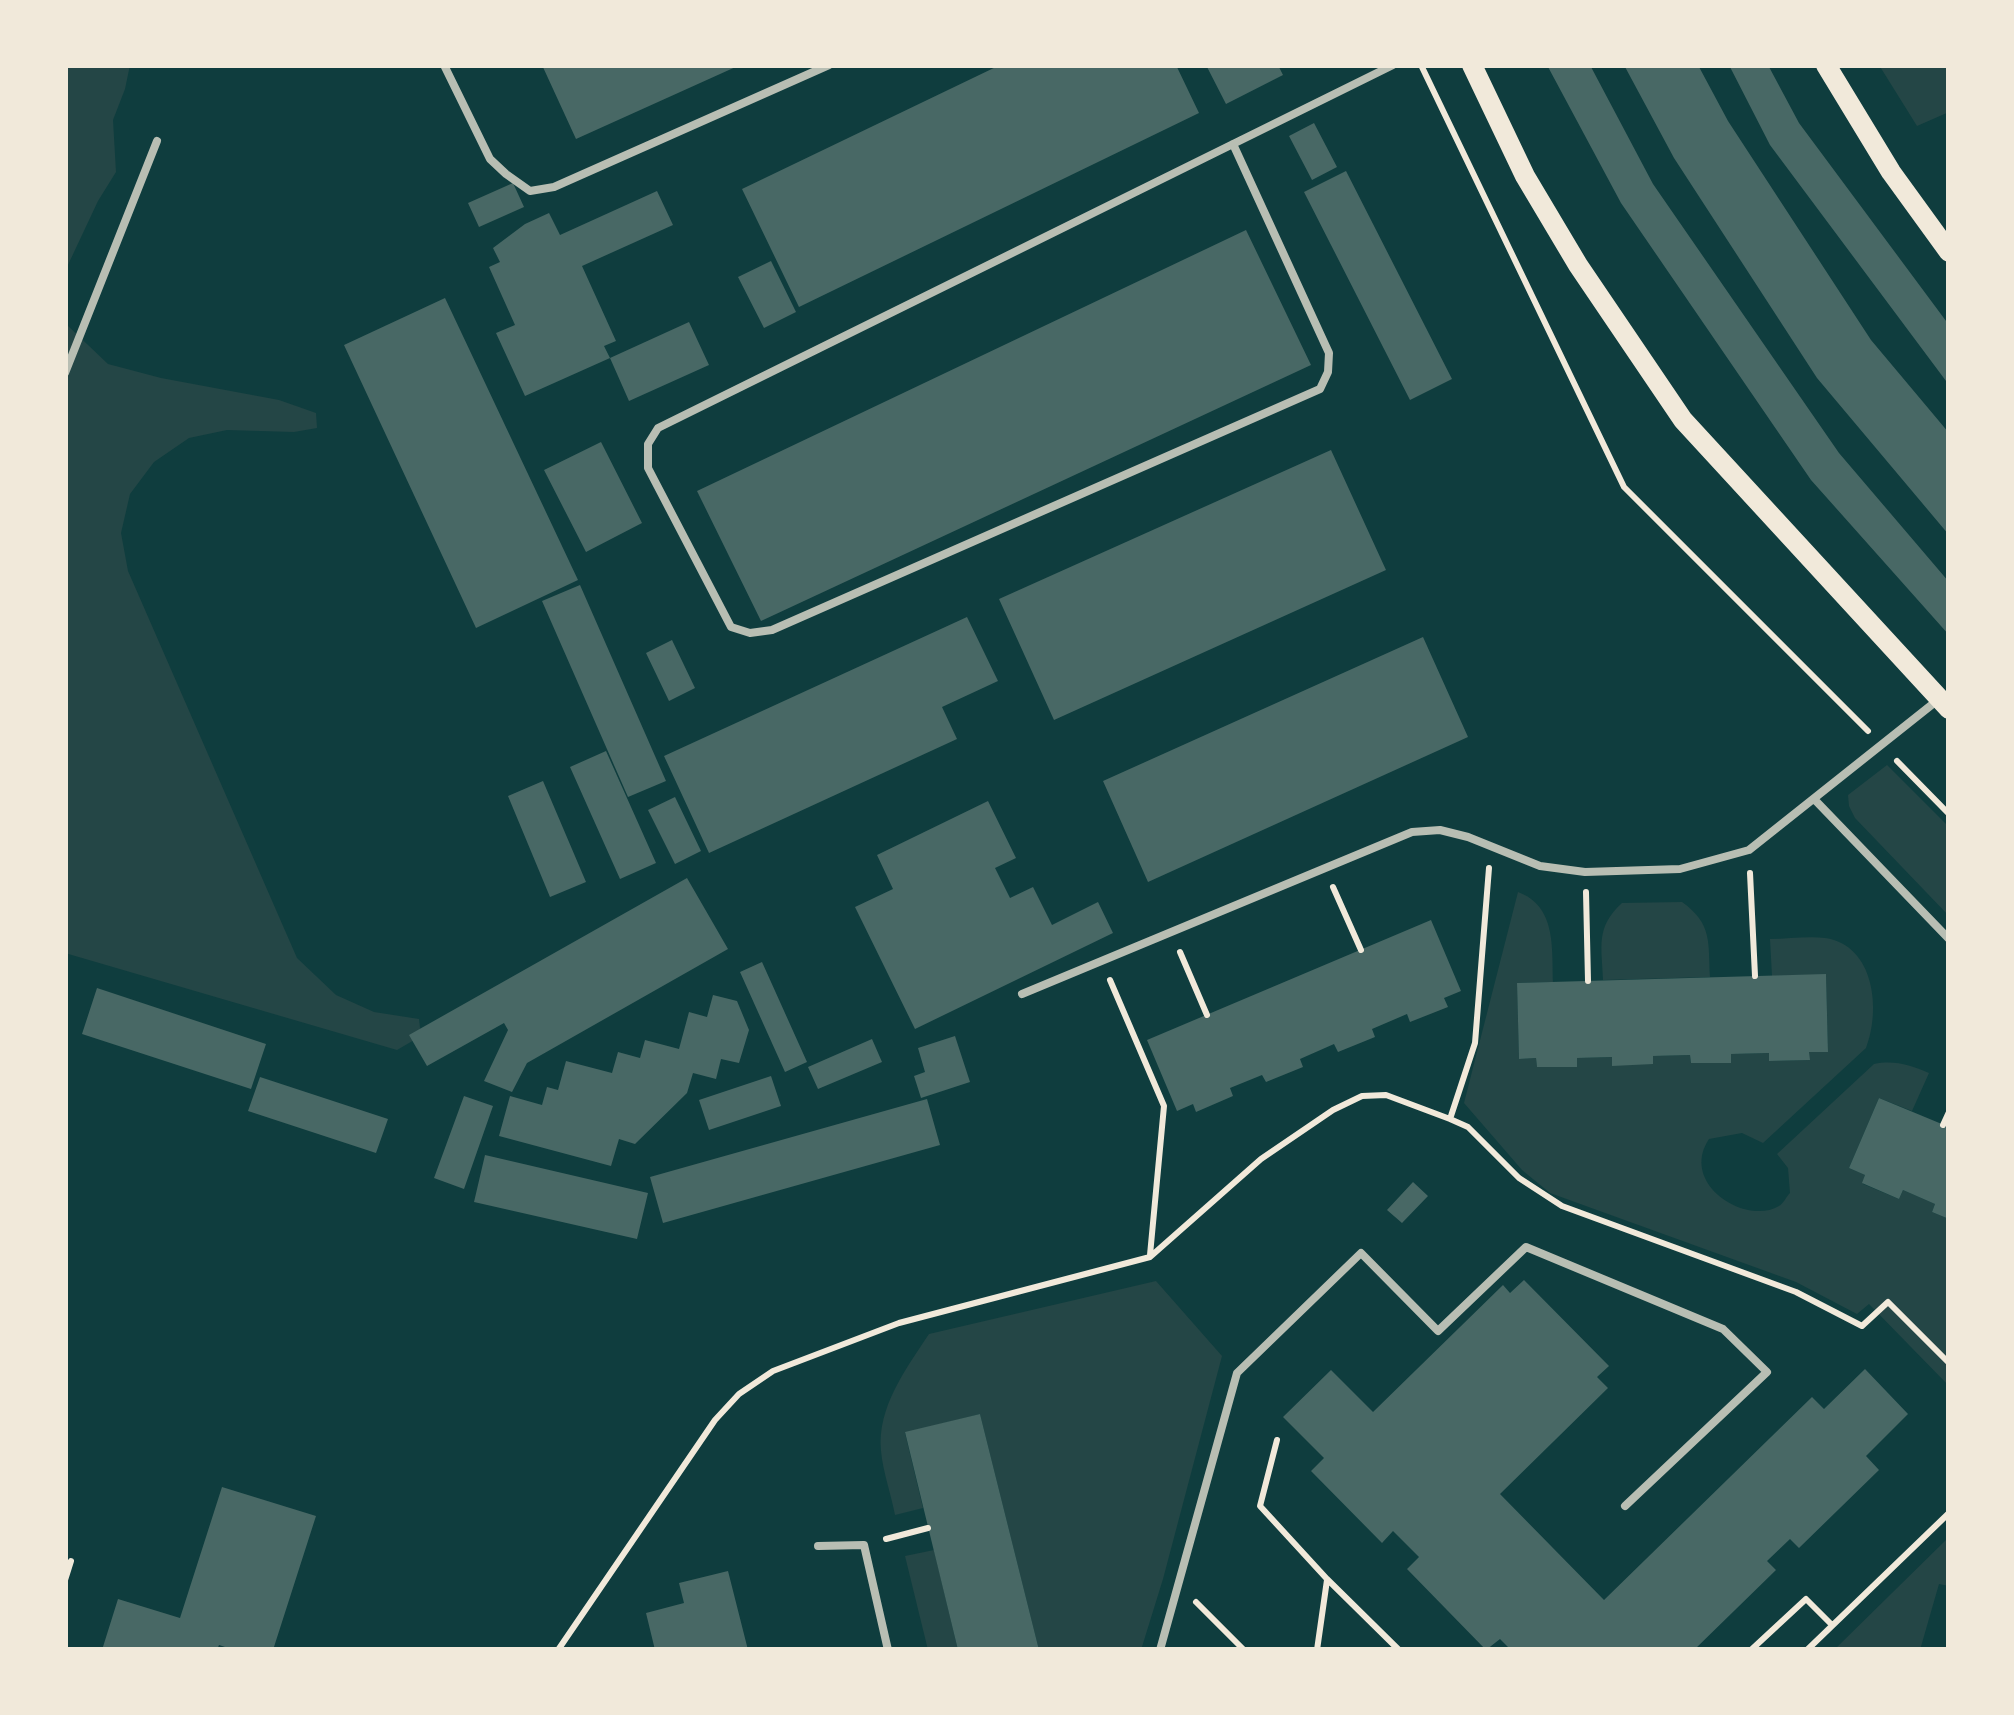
<!DOCTYPE html>
<style>
body{margin:0}
#map{position:relative;width:2014px;height:1715px;overflow:hidden;background:#0f3d3e;font-family:"Crimson Pro",serif}
canvas{display:block}
.frame{position:absolute;inset:0;border:68px solid #f1e9da;pointer-events:none}
</style>
<div id="map">
<canvas width="2014" height="1715"></canvas>
<div class="frame"></div>
</div>
<script>
const ctx = document.querySelector('canvas').getContext('2d');
ctx.lineJoin = 'round';
function fill(path, color) { ctx.fillStyle = color; ctx.fill(path, 'evenodd'); }
function stroke(path, color, width, dash) { ctx.strokeStyle = color; ctx.lineWidth = width; ctx.lineCap = dash ? 'butt' : 'round'; ctx.setLineDash(dash || []); ctx.stroke(path); }
fill(new Path2D(`
 M65 65H130L125 89 113 120 116 172 98 201 67 267V325L108 364 161 378 279 400 316 413 317 428 294 432 227 430 189 438 154 462 130 494 121 533 128 571 297 958 336 995 374 1012 419 1019 421 1036 397 1050 65 953Z
 M1879 65H1949V112L1917 126Z
 M1887 765 1949 827V916L1855 818 1849 806 1848 795Z
 M1518 892C1556 906 1552 947 1553 982L1517 983 1519 1059 1536 1058 1537 1067H1577V1058L1690 1055 1691 1063H1730L1731 1054 1769 1053 1770 1061 1809 1060V1052L1828 1051 1826 975 1772 976 1770 939C1788 939 1808 936 1825 938 1875 945 1881 1011 1866 1048L1763 1143 1742 1133 1709 1139C1679 1184 1746 1226 1779 1206 1784 1203 1786 1197 1790 1193L1788 1168 1777 1154 1874 1064C1895 1060 1910 1065 1929 1073L1912 1111 1879 1098 1849 1168 1865 1175 1863 1184 1899 1199 1903 1190 1935 1204 1932 1212 1949 1219V1386L1869 1304 1857 1314 1796 1282 1550 1193 1522 1170 1464 1103Z
 M1682 902C1713 924 1708 943 1710 977L1603 980C1602 946 1595 928 1622 903Z
 M1156 1281 1222 1356 1163 1579 1141 1650H1039L980 1414 905 1433 923 1508 895 1515C891 1494 883 1472 881 1451 877 1407 906 1369 929 1334Z
 M1949 1537V1586L1939 1584 1920 1650H1834Z
 M934 1550 958 1650H928L905 1556Z`), '#244646');
fill(new Path2D(`
 M542 65H740L576 139Z
 M1000 65H1176L1199 113 799 307 742 189Z
 M1206 65H1278L1283 75 1226 104Z
 M1547 65H1590L1653 184 1839 453 1949 582V635L1811 480 1621 203Z
 M1624 65H1698L1728 121 1871 340 1949 433V535L1817 378 1674 158Z
 M1729 65H1768L1799 123 1949 325V385L1770 145Z
 M1314 123 1337 167 1312 180 1289 136Z
 M1346 171 1452 379 1410 400 1304 192Z
 M513 183 524 207 479 227 468 203Z
 M657 191 673 225 582 266 616 341 604 346 610 358 525 396 496 333 515 325 489 267 500 262 493 248 525 224 549 213 560 235Z
 M1246 230 1311 365 761 621 697 491Z
 M771 261 796 312 764 328 738 277Z
 M445 298 578 580 476 628 344 345Z
 M689 322 709 365 629 401 610 358Z
 M601 442 642 523 586 552 544 470Z
 M1331 450 1386 570 1054 720 999 599Z
 M580 585 666 781 628 797 542 601Z
 M967 617 998 681 942 707 957 739 709 853 664 756Z
 M1423 637 1468 737 1148 882 1103 781Z
 M672 640 695 688 669 701 646 653Z
 M606 751 656 863 620 879 570 767Z
 M543 781 586 882 550 897 508 796Z
 M675 797 701 851 675 864 648 810Z
 M988 801 1016 858 995 868 1010 898 1033 887 1052 925 1098 902 1113 933 915 1029 855 907 893 889 877 855Z
 M687 878 728 949 527 1063 512 1092 484 1081 508 1030 504 1023 427 1066 409 1035Z
 M1431 920 1461 991 1444 998 1448 1007 1410 1022 1407 1014 1372 1029 1375 1037 1338 1052 1334 1044 1300 1059 1303 1067 1266 1082 1262 1075 1230 1088 1233 1096 1196 1112 1193 1104 1177 1111 1147 1040Z
 M762 962 807 1062 785 1072 740 972Z
 M1826 974 1828 1052H1809L1810 1060 1769 1061V1053L1731 1054V1063H1691L1690 1055 1653 1056V1064L1612 1066V1057L1577 1058V1067H1537L1536 1058 1519 1059 1517 983Z
 M97 988 266 1044 251 1089 82 1034Z
 M713 995 737 1001 749 1030 739 1063 721 1059 716 1079 693 1073 687 1093 635 1144 619 1139 611 1166 499 1136 510 1096 542 1105 547 1087 558 1090 566 1061 612 1073 618 1052 640 1058 645 1040 679 1049 689 1012 707 1017Z
 M955 1036 970 1082 921 1098 914 1076 925 1072 918 1048Z
 M872 1039 882 1062 818 1089 808 1067Z
 M771 1076 781 1106 709 1130 699 1100Z
 M260 1077 388 1119 376 1153 248 1111Z
 M464 1096 493 1106 464 1189 434 1178Z
 M1879 1098 1949 1127V1219L1932 1212 1935 1204 1903 1190 1899 1199 1862 1183 1865 1175 1849 1168Z
 M927 1099 940 1145 663 1223 650 1177Z
 M485 1155 648 1193 637 1239 474 1202Z
 M1413 1182 1428 1196 1402 1223 1387 1210Z
 M1524 1280 1609 1366 1597 1377 1608 1388 1500 1494 1604 1600 1812 1397 1824 1409 1865 1369 1908 1414 1866 1456 1879 1470 1799 1548 1790 1539 1767 1561 1776 1570 1694 1650H1511L1500 1639 1486 1650 1407 1569 1419 1557 1393 1531 1382 1543 1311 1471 1324 1458 1283 1417 1331 1370 1373 1412 1503 1285 1510 1293Z
 M980 1414 1039 1650H958L905 1432Z
 M222 1487 316 1516 273 1650H234L219 1645 217 1650H102L118 1599 180 1618Z
 M728 1571 748 1650H655L646 1613 684 1603 679 1583Z`), '#486865');
stroke(new Path2D(`
 M1421 65 1624 487 1868 731
 M1897 761 1949 814
 M1750 873 1755 976
 M1333 887 1361 950
 M1586 892 1588 981
 M1180 952 1207 1015
 M1110 980 1164 1106 1150 1255
 M1450 1119 1468 1127 1519 1178 1562 1206 1796 1292 1862 1326 1888 1302 1949 1363
 M1943 1125 1949 1112
 M1277 1440 1260 1506 1327 1579 1399 1650
 M886 1539 928 1528
 M65 1580 71 1561
 M1196 1602 1244 1650
 M558 1650 715 1420 739 1394 773 1371 899 1323 1150 1257 1261 1159 1333 1110 1362 1096 1386 1095 1450 1119 1475 1043 1489 868
 M1317 1650 1327 1580
 M1751 1650 1806 1599 1832 1625
 M1807 1650 1949 1513`), '#f1e9da', 6);
stroke(new Path2D(`
 M444 65 490 159 506 174 530 191 554 187 829 65
 M1233 144 1329 353 1328 372 1320 389 772 630 750 633 731 627 648 468V444L658 428 1393 65
 M65 373 157 141
 M1815 800 1949 939
 M1022 994 1412 832 1440 830 1468 837 1540 866 1585 872 1680 869 1749 850 1939 699
 M818 1546 864 1545 888 1650
 M1160 1650 1237 1373 1361 1253 1438 1331 1526 1247 1723 1329 1767 1372 1625 1506`), '#b8beb3', 8);
stroke(new Path2D(`
 M1472 65 1525 176 1578 265 1683 420 1949 709
 M1826 65 1891 172 1949 252`), '#f1e9da', 20);
</script>
